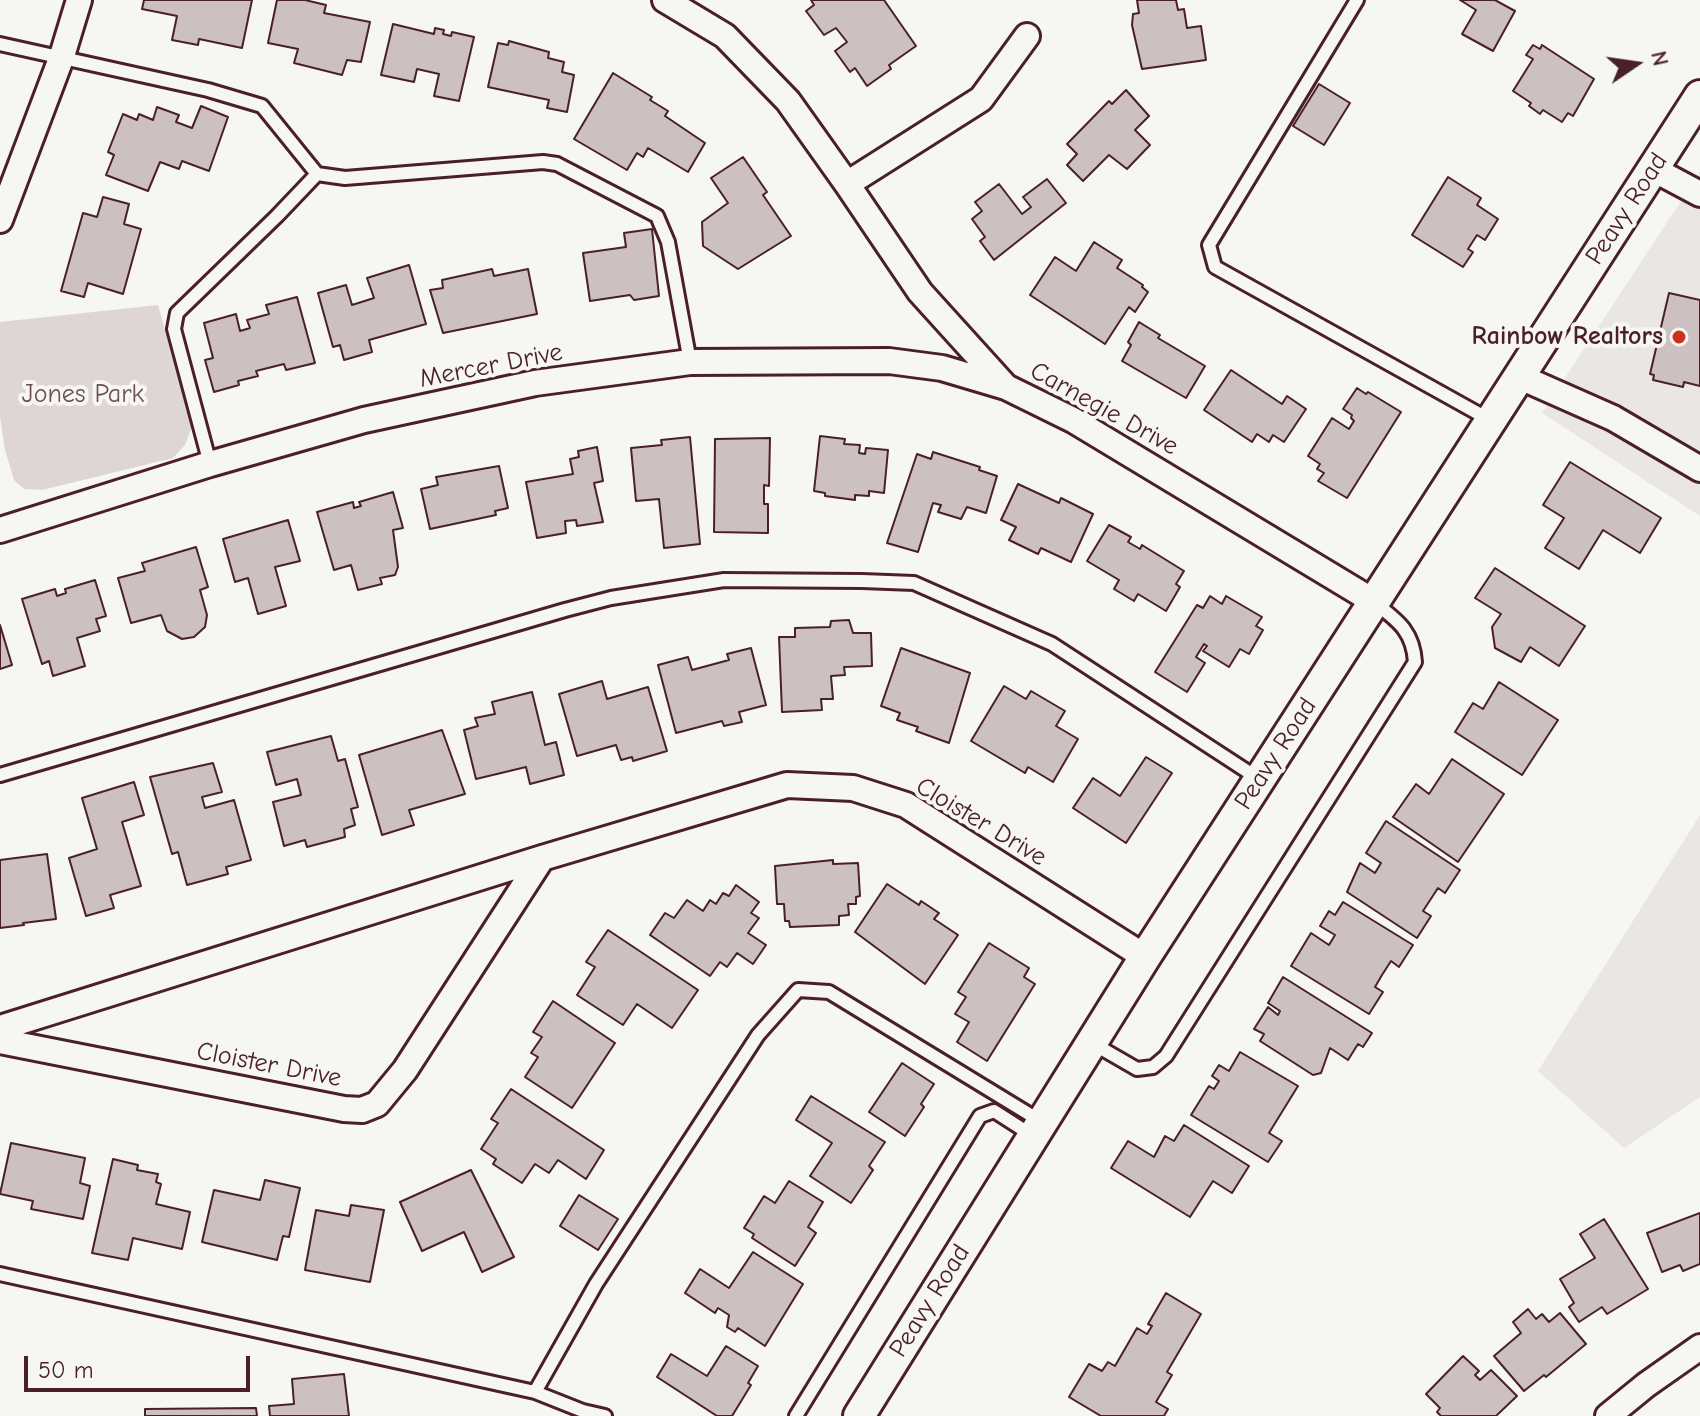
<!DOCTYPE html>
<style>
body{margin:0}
#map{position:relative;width:1700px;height:1416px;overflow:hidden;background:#f6f6f2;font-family:"Comic Neue",sans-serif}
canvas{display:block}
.north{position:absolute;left:1596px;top:24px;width:80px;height:80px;-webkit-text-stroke:6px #f6f6f2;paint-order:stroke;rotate:77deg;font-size:22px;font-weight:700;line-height:32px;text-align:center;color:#4a1f2b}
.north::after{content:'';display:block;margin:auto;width:28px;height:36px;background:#4a1f2b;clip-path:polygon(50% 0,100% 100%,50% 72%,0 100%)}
.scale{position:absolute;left:24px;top:1356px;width:226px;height:36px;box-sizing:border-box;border:4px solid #4a1f2b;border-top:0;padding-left:10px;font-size:24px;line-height:28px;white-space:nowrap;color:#4a1f2b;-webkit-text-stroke:6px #f6f6f2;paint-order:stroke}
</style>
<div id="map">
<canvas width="1700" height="1416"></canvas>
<div class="north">N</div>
<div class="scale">50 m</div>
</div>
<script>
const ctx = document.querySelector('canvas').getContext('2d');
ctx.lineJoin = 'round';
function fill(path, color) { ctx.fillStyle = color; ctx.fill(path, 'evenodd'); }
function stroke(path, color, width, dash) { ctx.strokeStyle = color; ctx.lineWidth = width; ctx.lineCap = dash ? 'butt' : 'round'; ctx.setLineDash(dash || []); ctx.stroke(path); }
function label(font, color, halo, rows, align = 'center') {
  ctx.font = font + ' "Comic Neue",sans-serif'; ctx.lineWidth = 8; ctx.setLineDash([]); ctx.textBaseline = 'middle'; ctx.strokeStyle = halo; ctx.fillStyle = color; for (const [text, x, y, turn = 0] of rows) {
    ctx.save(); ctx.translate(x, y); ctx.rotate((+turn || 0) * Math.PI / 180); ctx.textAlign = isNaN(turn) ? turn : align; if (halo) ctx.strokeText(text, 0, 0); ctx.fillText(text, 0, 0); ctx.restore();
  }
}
fill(new Path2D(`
 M1700 172V516L1542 413Z
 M1700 815V1097L1624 1148 1538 1071Z`), '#e9e6e3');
fill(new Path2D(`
 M158 305 192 426 185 445 173 458 42 490 24 489 14 480 5 450 0 417V322Z`), '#ddd6d5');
const building = new Path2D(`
 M144 0H252L242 48 199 39 198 45 172 40 177 16 142 9Z
 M277 0H305L326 5 324 13 370 22 361 62 347 60 342 75 294 63 298 49 268 43Z
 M811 0H884L916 46 889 65 891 69 867 86 855 68 850 72 835 51 847 42 836 28 824 35 806 11 814 5Z
 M1137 0H1176L1178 10 1184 9 1187 28 1201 26 1206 60 1142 69 1132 25 1133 14 1139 13Z
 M1460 0H1495L1515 11 1493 51 1462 34 1476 10Z
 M393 24 434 34 435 28 444 30 443 34 451 36 452 32 474 37 459 101 434 96 439 74 417 69 414 82 381 75Z
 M509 41 549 52 548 58 564 62 562 72 574 75 567 112 547 108 549 100 488 87 498 43 508 45Z
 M1533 45 1540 49 1542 45 1594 79 1573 116 1568 113 1562 122 1543 110 1540 114 1529 106 1531 103 1513 91 1533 59 1526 55Z
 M613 73 652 97 650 100 668 111 665 116 705 143 688 172 648 148 643 157 637 153 627 170 574 139Z
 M1319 84 1350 103 1324 145 1293 126Z
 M1126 90 1149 116 1135 130 1150 145 1127 169 1109 155 1083 181 1067 165 1077 154 1067 144 1109 101 1112 104Z
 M201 106 228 117 209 171 182 161 179 169 160 162 148 191 106 175 114 155 108 152 123 114 137 120 139 114 153 120 157 107 179 115 176 122 192 128Z
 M743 157 767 192 763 195 791 236 738 269 703 246 702 222 728 203 711 178Z
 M1448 177 1481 198 1477 205 1498 219 1485 240 1477 235 1468 249 1473 252 1463 267 1412 235Z
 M1047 179 1066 203 994 260 980 241 985 237 972 219 982 211 975 202 999 184 1022 214 1031 207 1023 197Z
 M103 197 129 204 124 224 141 229 123 294 88 283 84 297 61 291 83 213 97 217Z
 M652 229 659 296 634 300 630 295 590 301 583 253 626 247 624 233Z
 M1094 242 1122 260 1117 268 1143 285 1142 287 1148 292 1135 312 1129 307 1105 344 1030 295 1055 257 1076 271Z
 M409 265 426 324 369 340 372 352 344 360 340 345 333 347 318 293 346 285 352 305 374 298 367 278Z
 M492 269 494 276 528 269 537 314 443 333 430 290 443 288 442 280Z
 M1669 293 1700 300V386L1684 382 1683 387 1653 380 1654 375 1650 374Z
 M297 297 315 363 286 370 284 364 256 371 258 376 238 381 239 385 214 392 205 360 213 358 204 323 236 314 240 331 250 328 247 320 269 314 266 305Z
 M1139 322 1160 335 1158 338 1205 366 1186 398 1122 361 1131 345 1128 342Z
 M1231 370 1282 404 1287 396 1306 409 1284 442 1273 435 1269 442 1257 434 1252 442 1204 410Z
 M1357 388 1366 394 1368 392 1401 412 1347 498 1318 481 1324 473 1317 469 1320 464 1308 456 1332 418 1349 429 1354 421 1351 418 1352 415 1343 409Z
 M820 436 845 439 844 444 860 445 859 453 865 454 866 448 888 450 884 493 869 491V496L855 495V500L825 496V493L814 491Z
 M690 437 700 544 664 548 659 499 636 501 631 448 662 445 661 440Z
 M770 438 769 486 764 485V504H768V533L714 532 715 439Z
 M597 447 603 481 594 483 603 522 577 526 576 520 565 521 566 533 537 538 526 482 573 474 570 459 579 457 578 451Z
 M933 452 980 467 979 470 997 476 986 513 967 507 961 519 938 512 941 505 933 503 918 552 887 543 917 454 931 459Z
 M1570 462 1661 518 1640 553 1603 530 1579 569 1545 548 1564 518 1543 505Z
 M499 466 508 508 495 511 496 515 430 529 421 489 438 485 436 477Z
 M1018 484 1059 503 1061 498 1093 514 1071 562 1041 548 1038 554 1009 540 1016 527 1001 520Z
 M393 492 403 528 393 530 398 567 395 575 380 578 382 584 358 590 351 565 334 570 317 512 353 502 354 508 361 506 359 502Z
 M288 520 300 561 275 567 286 606 258 614 248 578 235 582 223 539Z
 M1109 525 1131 537 1128 542 1140 549 1142 545 1184 571 1176 584 1180 587 1166 611 1138 594 1134 601 1114 589 1119 580 1087 561Z
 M196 547 208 587 200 590 207 615 205 627 194 637 182 639 167 631 161 615 131 623 118 578 145 571 142 563Z
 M1495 568 1585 626 1559 666 1530 647 1521 662 1495 648 1492 627 1501 614 1475 598Z
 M95 580 106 616 96 619 100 631 77 638 85 666 53 676 49 661 42 664 22 599 55 589 57 596 66 593 65 589Z
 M1210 596 1222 604 1226 596 1262 617 1256 626 1263 630 1249 654 1240 649 1229 667 1203 651 1207 646 1204 644 1196 657 1205 663 1187 692 1155 672 1197 605 1203 608Z
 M849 620 853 633H871L872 666 844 667 845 675 831 676 833 699H821L822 710 782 712 779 637H795V628L830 627 831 621Z
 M0 625 12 665 0 669Z
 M751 648 766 705 739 712 742 722 724 726 722 721 676 733 658 665 688 657 692 670 729 660 727 654Z
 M901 648 970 673 949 743 916 731 918 727 897 720 900 713 881 706Z
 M602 681 607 699 648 687 667 751 633 761 632 757 621 760 616 745 577 756 559 694Z
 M1499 682 1558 720 1522 775 1455 732 1473 703 1483 709Z
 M1004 686 1026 699 1031 691 1065 711 1056 726 1078 739 1053 782 1028 767 1025 773 971 741Z
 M532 692 545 745 556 742 564 775 530 784 526 767 476 779 464 730 478 726 475 718 495 714 492 702Z
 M442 730 465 794 409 810 414 825 382 835 359 755Z
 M331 736 338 761 345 759 358 807 351 809 355 825 344 829 345 837 307 847 305 840 284 846 273 802 301 795 297 779 276 785 267 752Z
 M1146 757 1172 773 1126 843 1073 808 1093 778 1120 796Z
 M1452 759 1504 794 1458 862 1393 817 1416 784 1429 794Z
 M213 763 222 792 202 797 205 808 234 800 251 860 226 867 228 874 187 885 178 852 172 854 150 777Z
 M134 782 144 815 122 822 141 886 110 895 114 908 86 916 69 858 97 849 82 798Z
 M1386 821 1460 870 1445 893 1438 888 1423 911 1431 916 1417 938 1347 892 1360 863 1375 873 1381 863 1366 853Z
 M47 854 56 919 23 923 24 925 0 928V860Z
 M833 860V864L858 863 860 896 856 897V904H848L849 915 839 916V925L790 927 789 921H785L784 904H777L775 866Z
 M887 884 919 905 921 901 939 913 934 919 958 935 925 984 855 932Z
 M736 885 759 902 751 913 759 918 748 933 766 945 753 964 737 953 727 967 720 962 710 976 650 935 665 913 674 918 687 900 703 911 710 900 716 904 723 893 729 896Z
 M1343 902 1413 945 1399 967 1391 961 1382 975 1375 987 1383 992 1369 1014 1291 966 1311 933 1329 945 1335 935 1320 926 1329 911 1335 915Z
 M608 930 698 990 672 1028 637 1004 623 1025 577 995 595 967 586 962Z
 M989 943 1029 968 1024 977 1035 984 987 1061 957 1042 969 1022 955 1014 966 997 958 992Z
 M1283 977 1372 1033 1363 1047 1358 1044 1348 1060 1330 1048 1321 1073 1313 1075 1260 1041 1264 1034 1254 1029 1268 1007 1278 1015 1280 1011 1268 1003Z
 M553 1001 615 1043 572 1108 525 1077 538 1057 531 1053 542 1037 533 1032Z
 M1240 1052 1298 1086 1269 1133 1282 1141 1268 1162 1191 1115 1209 1086 1214 1089 1219 1081 1212 1076 1219 1065 1229 1071Z
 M902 1063 934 1084 921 1104 924 1107 905 1136 869 1112Z
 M511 1089 604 1150 586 1179 558 1160 549 1173 535 1164 522 1183 493 1164 496 1159 481 1149 498 1123 491 1119Z
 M811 1096 885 1142 869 1166 873 1170 851 1203 810 1176 832 1143 796 1120Z
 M1184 1125 1249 1166 1232 1193 1213 1181 1190 1217 1111 1168 1128 1141 1154 1157 1165 1136 1174 1141Z
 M11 1143 85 1158 80 1183 90 1186 83 1219 31 1209 33 1201 0 1194Z
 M113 1159 138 1165 137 1170 158 1174 156 1182 161 1184 156 1204 190 1212 182 1249 133 1238 128 1260 92 1253Z
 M471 1170 514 1257 482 1272 464 1232 422 1251 400 1202Z
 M265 1180 300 1188 289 1237 283 1236 277 1260 202 1242 214 1190 260 1200Z
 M789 1181 823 1202 808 1227 816 1233 795 1266 752 1238 754 1234 744 1228 764 1196 775 1203Z
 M579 1195 618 1219 598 1250 560 1226Z
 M351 1205 384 1210 370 1282 305 1270 316 1210 349 1216Z
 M1700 1213V1264L1683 1271 1680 1265 1662 1272 1647 1233Z
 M1604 1219 1648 1289 1607 1314 1602 1307 1579 1322 1569 1307 1574 1303 1560 1279 1595 1258 1580 1234Z
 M753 1252 803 1284 765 1346 738 1328 735 1332 727 1327 729 1315 718 1308 715 1313 685 1293 700 1269 729 1288Z
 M1166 1293 1201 1314 1167 1372 1172 1375 1156 1402 1168 1409 1164 1416H1101L1069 1397 1089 1364 1102 1371 1108 1362 1115 1366 1137 1328 1147 1334 1152 1326 1148 1324Z
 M1528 1309 1536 1319 1542 1314 1549 1322 1560 1313 1586 1344 1546 1377 1544 1375 1524 1391 1494 1356 1521 1333 1513 1322Z
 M726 1346 758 1366 748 1383 751 1385 732 1416H717L657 1377 671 1354 707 1376Z
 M1463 1356 1479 1371 1475 1375 1480 1380 1491 1370 1517 1396 1496 1416H1441L1437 1412 1440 1408 1426 1394Z
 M344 1374 349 1416H270L269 1406 294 1404 292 1379Z
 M256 1408 257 1416H145V1409Z`);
fill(building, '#ccc1c0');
stroke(building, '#4a1f2b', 2);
const service = new Path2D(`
 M1357 0 1209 245 1215 267 1490 420
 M0 44 208 90 262 106 317 174 345 178 543 162 557 164 657 216 668 242 690 362
 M210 464 174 329 177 313 277 216 317 174
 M0 775 565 610 611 598 724 580 862 581 914 583 1052 644 1259 779
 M1092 1043 1137 1069 1153 1067 1166 1056 1415 662C1413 631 1398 621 1375 603
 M0 1274 535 1392
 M605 1416 583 1411 535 1392 596 1284 758 1035 798 990 829 992 1042 1122
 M796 1416 980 1116 994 1111 1033 1136`);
const minor = new Path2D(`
 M665 0 725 36 788 101 847 184 920 292 1006 387 1073 420 1373 601
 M1653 169 1700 194
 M847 184 981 99 1027 36
 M0 220 62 56 79 0
 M1518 376 1613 418 1700 469
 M0 530 210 464 364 420 535 383 690 362 889 361 942 368 1006 387
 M0 1028 542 858 787 785 853 788 906 805 1145 957
 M0 1041 344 1109 362 1110 377 1104 405 1070 542 858
 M1608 1416 1646 1385 1700 1347`);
const tertiary = new Path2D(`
 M859 1416 1145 957 1700 96`);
stroke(service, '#4a1f2b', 18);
stroke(minor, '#4a1f2b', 30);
stroke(tertiary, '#4a1f2b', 36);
stroke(service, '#f6f6f2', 12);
stroke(minor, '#f6f6f2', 24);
stroke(tertiary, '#f6f6f2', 30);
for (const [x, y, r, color] of [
 [1679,337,8,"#c8321e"]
]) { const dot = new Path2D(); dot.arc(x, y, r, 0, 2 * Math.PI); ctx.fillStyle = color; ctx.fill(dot); stroke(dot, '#f6f6f2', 3); }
label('26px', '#4a1f2b', '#f6f6f2', [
 ["Peavy Road",1627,209,-57],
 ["Mercer Drive",491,366,-11],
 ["Carnegie Drive",1104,409,29],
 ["Peavy Road",1276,754,-57],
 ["Cloister Drive",981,822,31],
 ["Cloister Drive",269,1065,11],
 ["Peavy Road",930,1301,-58]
]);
label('bold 26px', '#4a1f2b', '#f6f6f2', [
 ["Rainbow Realtors",1663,337]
], 'right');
label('26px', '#6f4d56', '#f6f6f2', [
 ["Jones Park",83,395]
]);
</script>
